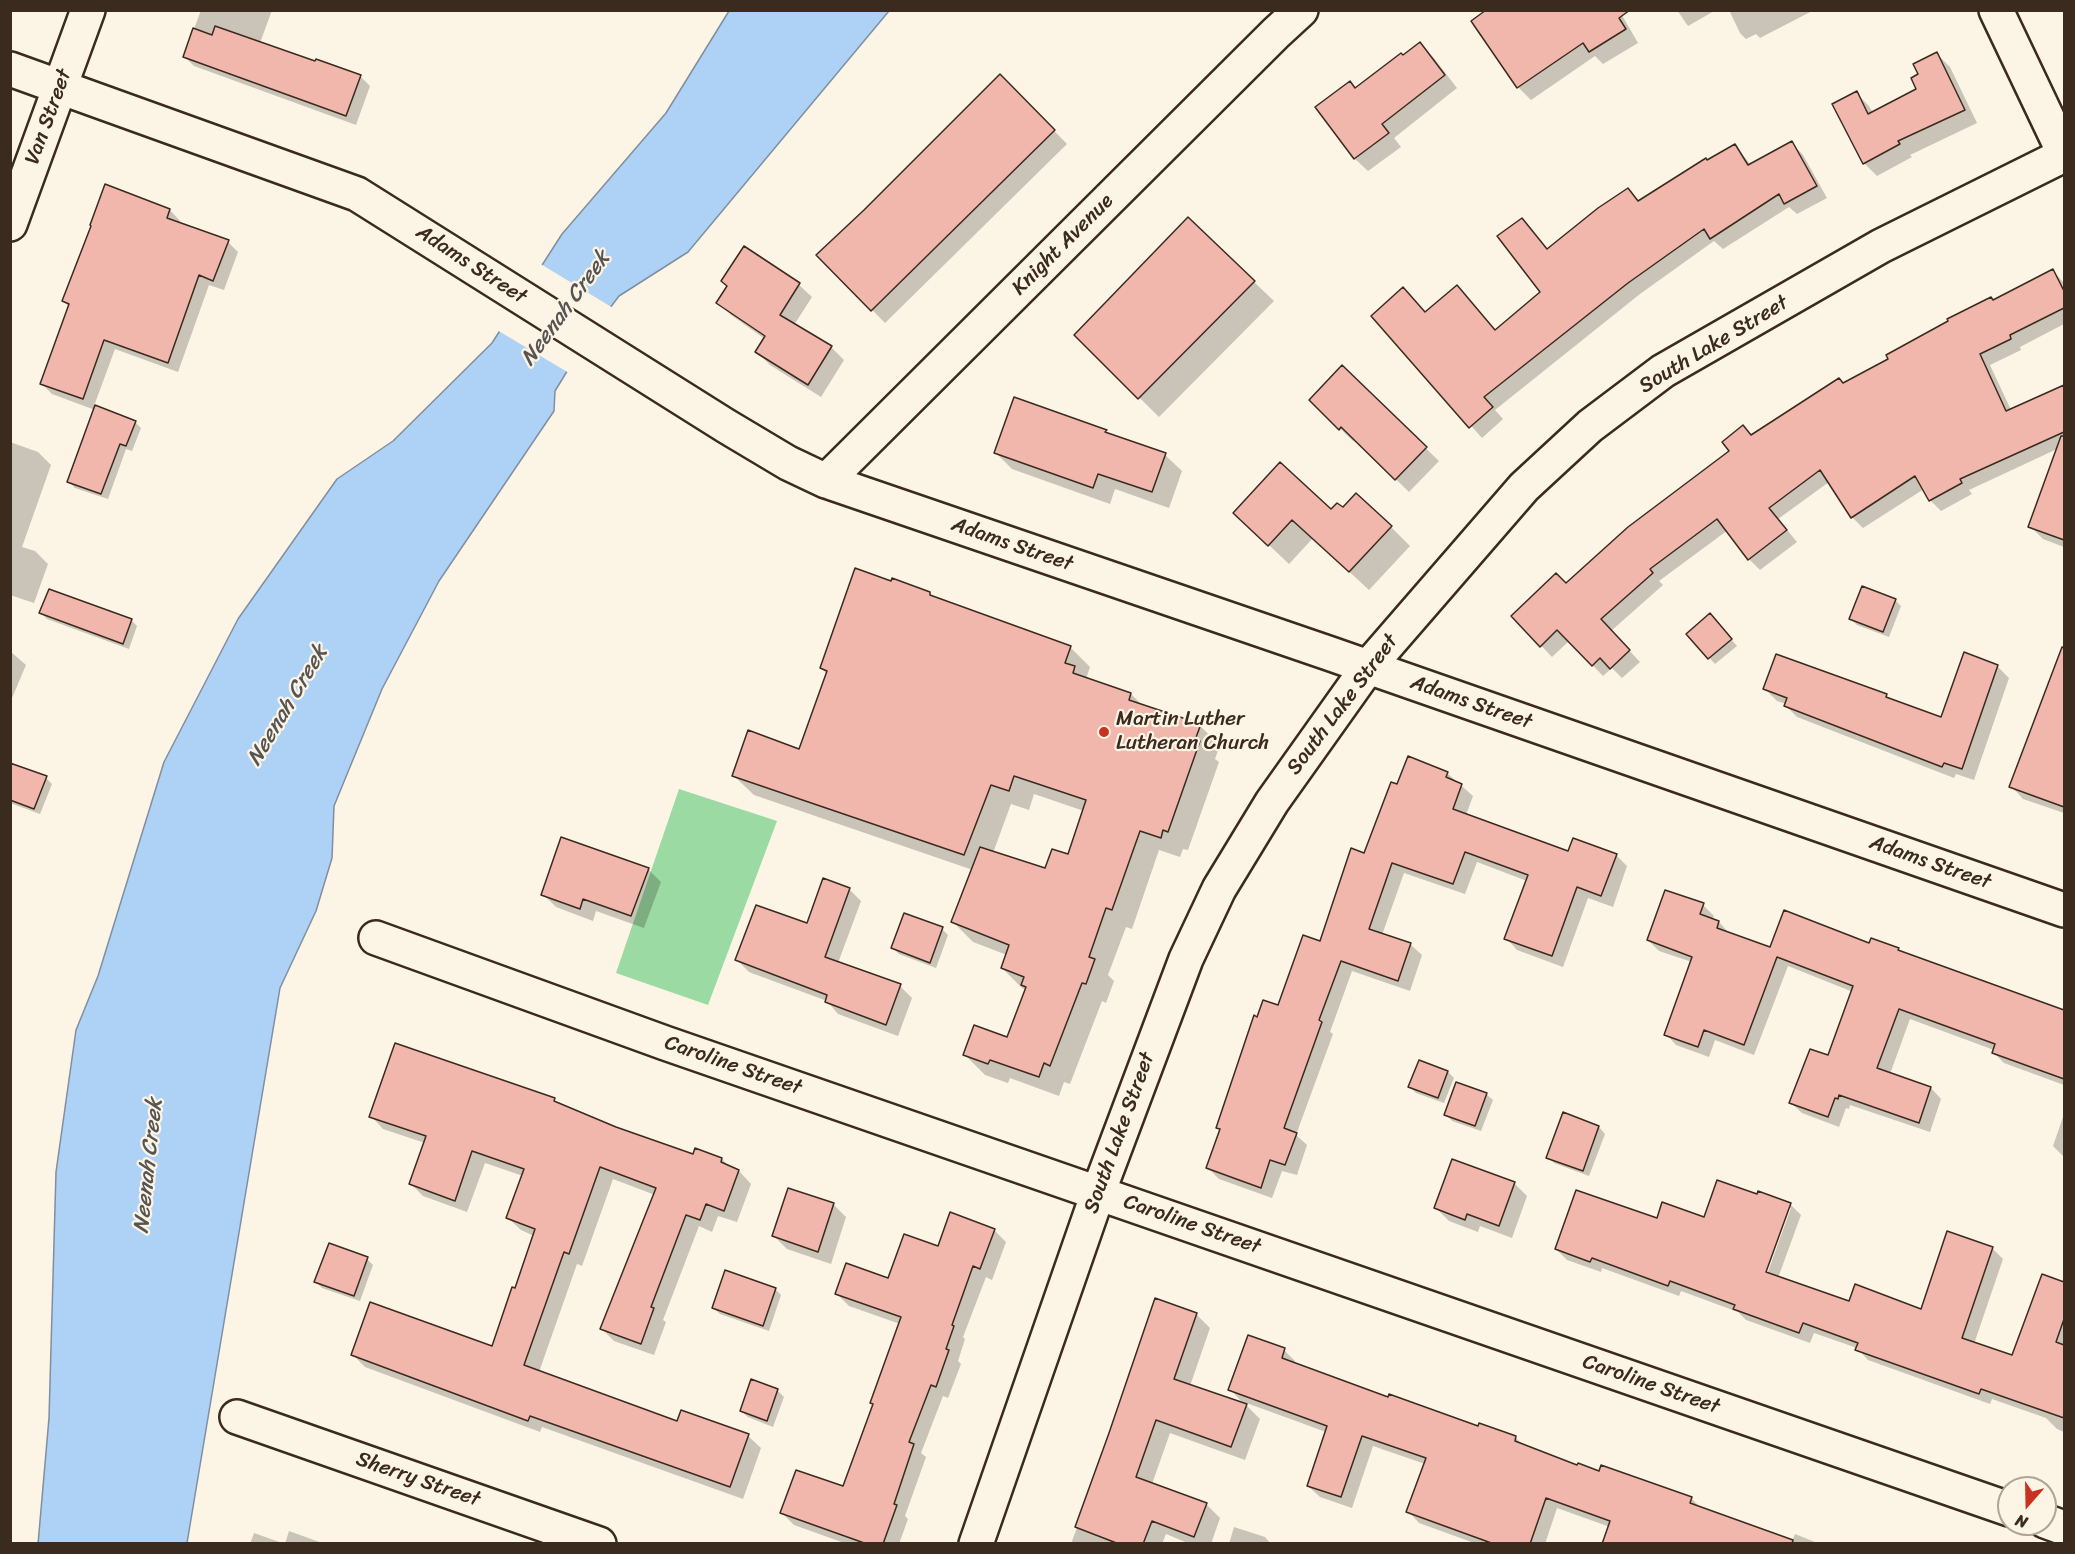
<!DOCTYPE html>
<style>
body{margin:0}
#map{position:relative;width:2075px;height:1554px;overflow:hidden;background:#fcf5e5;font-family:Sriracha,sans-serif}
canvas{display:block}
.frame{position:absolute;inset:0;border:12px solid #3b2a1e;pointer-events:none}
.north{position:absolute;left:1997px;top:1476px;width:60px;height:60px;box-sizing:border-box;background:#fcf5e5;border:2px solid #afa495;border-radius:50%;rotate:200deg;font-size:16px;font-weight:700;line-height:24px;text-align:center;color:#3b2a1e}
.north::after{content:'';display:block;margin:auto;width:21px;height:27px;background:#c8321e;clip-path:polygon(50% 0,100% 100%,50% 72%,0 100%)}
</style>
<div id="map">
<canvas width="2075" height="1554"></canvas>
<div class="frame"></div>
<div class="north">N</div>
</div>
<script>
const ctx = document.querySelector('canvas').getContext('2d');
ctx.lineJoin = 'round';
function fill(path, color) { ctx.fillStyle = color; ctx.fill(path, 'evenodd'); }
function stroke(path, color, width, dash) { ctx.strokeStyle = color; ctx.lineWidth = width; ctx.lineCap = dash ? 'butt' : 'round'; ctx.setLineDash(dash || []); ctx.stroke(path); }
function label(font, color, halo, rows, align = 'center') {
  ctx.font = font + ' Sriracha,sans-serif'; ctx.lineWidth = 4.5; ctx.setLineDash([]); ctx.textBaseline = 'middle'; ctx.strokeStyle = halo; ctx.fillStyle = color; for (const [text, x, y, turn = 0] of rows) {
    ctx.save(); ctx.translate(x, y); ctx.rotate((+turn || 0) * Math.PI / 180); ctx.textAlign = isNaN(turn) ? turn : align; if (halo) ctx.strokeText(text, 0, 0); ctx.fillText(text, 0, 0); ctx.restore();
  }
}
fill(new Path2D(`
 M679 789 777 821 708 1005 616 973Z`), '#9bdaa2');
const water = new Path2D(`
 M729 11H889L688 252 619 296 588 337 555 391 554 411 439 581 382 689 334 806 332 858 316 911 280 988 187 1543 38 1544 49 1418 56 1172 76 1030 98 976 164 762 238 619 337 479 393 441 492 343 562 234 666 113Z`);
fill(water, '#aed1f6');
stroke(water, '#808ea0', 1.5);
fill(new Path2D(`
 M539 263 613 308 590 338 569 373 497 330Z`), '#fcf5e5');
fill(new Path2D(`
 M201 10H272L260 43 360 76 370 86 356 125 194 66 184 56Z
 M1619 10 1638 43 1603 64 1595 56 1531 100 1518 87Z
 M1677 10H1716L1688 26Z
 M1729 10H1814L1760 38 1756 34 1746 39 1740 33Z
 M1420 44 1433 57 1457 88 1394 138 1401 147 1368 171 1355 159 1317 107 1356 89Z
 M1937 54 1950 67 1977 123 1910 155 1912 157 1877 176 1864 163 1856 93 1869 106 1873 113 1918 89 1920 75Z
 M1000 76 1067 144 885 323 818 255Z
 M1792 143 1803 155 1827 198 1797 214 1789 207 1723 249 1714 241 1640 294 1495 410 1503 419 1482 438 1373 316 1426 313 1457 287 1496 331 1542 292 1522 220 1548 250 1628 190 1640 202 1735 146 1751 165Z
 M106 185 170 210 180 221 179 224 228 242 238 252 224 290 209 285 178 372 115 349 94 406 135 422 141 428 132 451 126 449 108 499 75 488 69 482 95 410 52 394 42 384 69 307 64 301Z
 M745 248 799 285 812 297 794 325 831 347 844 360 821 397 770 365 757 352 765 339 731 315 718 302 728 287Z
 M2053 271 2064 283V324L2020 347 2021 350 1990 365 2011 410 2064 386V446L2058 449 2064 451V547L2043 539 2030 526 2057 449 1969 490 1972 494 1941 511 1930 500 1924 489 1863 528 1852 517 1829 482 1778 519 1797 542 1760 570 1749 559 1728 530 1659 581 1663 585 1611 631 1640 662 1622 678 1612 668 1603 676 1569 641 1552 657 1513 616 1566 585 1731 451 1743 427 1753 436 1993 301Z
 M1254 282 1274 301 1159 417 1076 335Z
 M1342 368 1439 461 1409 492 1355 439 1353 441 1311 400Z
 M1015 399 1165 455 1182 471 1169 508 1115 489 1110 504 1012 469 996 453Z
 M10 442 38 452 51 465 22 547 35 551 48 564 34 603 10 595Z
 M1343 509 1391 527 1410 546 1369 590 1313 538 1289 564 1235 513 1331 511Z
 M892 583 929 593 935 599 1071 648 1090 667 1086 679 1131 694 1143 706 1200 726 1220 745 1215 759 1219 762 1188 850 1183 849 1180 857 1159 850 1132 929 1126 927 1108 975 1114 981 1106 1003 1102 1001 1070 1084 1064 1082 1059 1096 1010 1078 1008 1083 985 1075 965 1055 1008 1039 1026 990 1022 988 1002 968 1007 955 973 942 953 922 973 870 754 795 734 776 800 751 827 674 821 668ZM1034 794 1084 811 1069 856 1046 870 993 853 1011 804 1029 810Z
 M1895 600 1901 606 1889 637 1857 625 1851 619Z
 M41 613 131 620 137 626 129 649 47 619Z
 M1716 621 1737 646 1715 664 1688 634Z
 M2064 645V813L2023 799 2011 786Z
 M10 651 26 665 12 698 10 697Z
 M1997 666 2009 678 1974 780 1956 774 1954 778 1797 717 1785 705 1786 704 1777 701 1765 689 1886 695 1892 701 1942 719Z
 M10 764 46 778 52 784 40 814 10 803Z
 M1447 773 1473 796 1466 815 1569 853 1616 855 1627 866 1613 907 1588 898 1563 967 1517 950 1506 938 1527 881 1477 862 1465 894 1404 873 1382 935 1410 944 1422 955 1410 991 1352 971 1330 1032 1333 1034 1296 1135 1307 1145 1297 1175 1282 1171 1272 1198 1219 1179 1208 1168 1221 1131 1218 1127 1258 1019 1278 1007 1321 943 1398 786Z
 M648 869 661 882 644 928 596 911 593 921 556 907 543 894Z
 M849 889 861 901 838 963 900 986 912 998 898 1036 838 1014 827 1001 749 972 737 960 808 925Z
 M1703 905 1714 916 1712 920 1719 922 1729 933 1771 949 1870 945 1898 950 1901 952 2064 1011V1085L2004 1063 1993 1052 1994 1050 1910 1019 1890 1074 1931 1088 1941 1099 1930 1132 1850 1105 1849 1109 1846 1108 1839 1127 1802 1113 1791 1103 1829 1057 1853 992 1788 966 1754 1055 1715 1040 1709 1057 1676 1045 1666 1034 1692 962 1659 951 1648 940Z
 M942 929 948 935 936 968 899 954 893 948Z
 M396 1045 554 1100 560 1105 616 1128 694 1156 722 1159 730 1167 739 1171 751 1184 737 1222 718 1216 712 1232 699 1226 663 1320 666 1322 654 1355 614 1341 602 1329 655 1195 613 1179 582 1266 577 1264 539 1372 678 1423 748 1436 761 1448 743 1499 542 1427 540 1432 365 1367 353 1355 492 1348 516 1290 534 1236 521 1230 508 1218 523 1176 485 1163 467 1212 423 1196 410 1183 425 1143 383 1129 371 1116Z
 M1448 1072 1454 1078 1444 1103 1416 1093 1410 1087Z
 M1486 1094 1493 1100 1481 1131 1452 1121 1446 1114Z
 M1564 1114 1599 1127 1605 1134 1589 1176 1554 1163 1548 1157Z
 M2064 1114V1157L2053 1146Z
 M1514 1183 1527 1196 1512 1238 1480 1226 1478 1232 1449 1221 1436 1208Z
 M1758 1196 1790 1204 1801 1215 1778 1278 1850 1303 1922 1311 1992 1248 2003 1259 1974 1344 2012 1357 2043 1276 2064 1284V1432L2057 1429 2046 1418 1992 1399 1990 1404 1868 1360 1857 1348 1814 1333 1810 1343 1746 1320 1738 1312 1681 1291 1679 1296 1602 1268 1601 1272 1567 1260 1556 1249 1658 1219H1704ZM1788 1208H1791L1765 1280 1762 1279Z
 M833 1204 846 1217 831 1264 787 1249 774 1236Z
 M994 1230 1006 1242 992 1280 986 1277 963 1337 965 1339 958 1361 961 1364 948 1398 943 1396 921 1453 926 1457 905 1516 908 1519 899 1544H847L794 1525 782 1513 844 1488 874 1406 871 1403 900 1324 849 1306 837 1294 889 1280 939 1248Z
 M367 1259 373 1265 360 1301 322 1288 316 1282Z
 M775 1289 781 1295 769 1331 720 1314 713 1308Z
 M1196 1314 1210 1328 1190 1386 1246 1405 1260 1419 1245 1460 1170 1433 1152 1484 1206 1504 1220 1518 1211 1544H1190L1166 1534 1162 1544H1071L1111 1434Z
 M1284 1350 1295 1361 1294 1364 1389 1399 1516 1438 1525 1447 1578 1467 1691 1498 1701 1508 1792 1541 1795 1534 1820 1544H1604L1610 1527 1557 1508 1545 1544H1477L1419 1523 1408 1511 1425 1464 1373 1446 1352 1508 1320 1497 1308 1486 1326 1432 1241 1401 1230 1389Z
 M752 1381 778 1391 784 1397 773 1427 748 1417 741 1411Z
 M1234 1527 1265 1537 1271 1544H1229Z
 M289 1531 325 1544H285Z
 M254 1533 285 1544H250Z`), '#0003');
const building = new Path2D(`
 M1486 10H1630L1619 18 1626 29 1589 52 1583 43 1517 88 1471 21Z
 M215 26 315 61 316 59 361 75 346 116 183 57 193 28 212 35Z
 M1420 42 1445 75 1382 124 1389 133 1354 159 1315 107 1350 81 1355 88 1401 53 1403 55Z
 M1937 52 1965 110 1898 141 1900 144 1863 164 1832 104 1857 91 1868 114 1916 89 1911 78 1918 74 1913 64Z
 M1000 74 1055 130 871 311 816 255 864 210Z
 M1792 141 1817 186 1784 204 1779 194 1710 239 1704 229 1628 283 1484 397 1493 407 1469 428 1371 316 1403 287 1425 312 1457 285 1495 330 1540 292 1497 236 1522 218 1547 249 1598 208 1628 188 1638 201 1706 158 1707 160 1735 144 1748 165Z
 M105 184 170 209 167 218 229 240 213 281 199 275 168 363 104 340 83 399 40 384 69 304 62 301 91 226 90 225Z
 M1188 217 1255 281 1138 399 1074 335Z
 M744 246 800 283 780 315 832 346 808 385 755 352 765 336 716 303 727 286 721 281Z
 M2053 269 2064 291V308L2010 335 2011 339 1980 354 2006 411 2064 385V432L1960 479 1962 483 1929 501 1915 476 1851 518 1820 470 1769 508 1787 530 1748 560 1717 519 1650 569 1653 573 1601 619 1630 650 1610 669 1600 658 1592 666 1557 630 1540 647 1511 616 1556 573 1566 583 1628 527 1729 451 1722 442 1743 425 1751 435 1839 378 1843 383 1888 359 1886 355 1948 321 1947 319 1991 297 1993 300Z
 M1342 365 1427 447 1395 480 1341 427 1339 430 1309 400Z
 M1014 397 1107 430 1105 432 1166 453 1152 492 1098 474 1093 488 994 453Z
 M95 405 136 421 126 446 120 444 101 494 67 482Z
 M2061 436H2064V540L2028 527Z
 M1280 462 1331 509 1337 503 1343 507 1356 493 1392 526 1349 572 1292 520 1268 546 1233 513Z
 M855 568 891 581 892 578 930 592V595L1071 646 1065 663 1075 666 1073 673 1131 693 1129 700 1201 724 1195 740 1200 741 1168 832 1163 830 1161 838 1140 831 1112 910 1106 908 1089 957 1095 959 1086 984 1082 983 1050 1066 1044 1063 1039 1077 990 1060 988 1064 963 1055 974 1025 1007 1037 1026 987 1021 985 1024 977 1001 968 1009 945 951 922 980 847 1045 868 1052 849 1068 854 1086 800 1014 776 1009 791 991 785 964 855 732 776 748 730 799 749 827 671 820 668Z
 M1862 586 1896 599 1883 632 1849 619Z
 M49 589 132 619 123 644 39 613Z
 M1710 613 1732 639 1708 659 1686 634Z
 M2062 647 2064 648V807L2009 787Z
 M1964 652 1998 665 1962 769 1944 763 1942 767 1784 706 1787 698 1763 689 1776 654 1887 694 1886 697 1941 717Z
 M1408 756 1448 772 1446 777 1462 784 1453 809 1568 851 1573 838 1617 854 1601 896 1577 887 1552 956 1504 939 1528 875 1465 852 1453 884 1392 863 1369 929 1411 943 1398 981 1341 961 1319 1020 1322 1022 1284 1128 1297 1133 1285 1165 1270 1160 1261 1188 1206 1168 1220 1129 1216 1128 1254 1015 1257 1017 1263 1000 1278 1005 1303 935 1320 941 1351 848 1364 853 1391 782 1397 784Z
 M10 763 47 776 34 809 10 800Z
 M561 837 649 868 631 916 583 899 580 909 541 895Z
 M823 878 850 888 825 957 901 984 886 1025 825 1002 827 995 735 960 756 905 807 923Z
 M1665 890 1704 903 1700 914 1719 921 1717 928 1770 947 1784 910 1869 943 1871 938 1899 948 1898 950 2064 1010V1079L1992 1053 1995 1044 1899 1009 1877 1068 1931 1087 1919 1123 1839 1095 1838 1099 1835 1098 1828 1117 1789 1103 1810 1049 1828 1055 1853 986 1777 957 1744 1045 1704 1030 1698 1047 1664 1035 1692 957 1647 940Z
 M904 913 943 927 930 963 891 948Z
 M395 1043 555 1098 554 1101 616 1127 693 1154 695 1148 722 1158 721 1162 739 1170 724 1211 706 1204 700 1220 686 1215 651 1307 654 1308 641 1344 600 1329 656 1188 600 1167 569 1254 564 1252 524 1365 677 1421 681 1410 749 1434 730 1487 530 1416 528 1421 351 1355 370 1302 492 1346 512 1287 515 1288 535 1229 506 1218 524 1169 472 1151 455 1201 409 1184 426 1136 369 1117Z
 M1419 1060 1448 1071 1438 1098 1408 1087Z
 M1456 1082 1487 1093 1475 1126 1444 1115Z
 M1563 1112 1599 1126 1583 1171 1546 1158Z
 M1452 1159 1515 1182 1499 1226 1467 1214 1465 1220 1434 1208Z
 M1717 1180 1757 1194 1758 1191 1791 1203 1766 1272 1849 1301 1855 1284 1921 1309 1947 1231 1993 1247 1962 1338 2012 1355 2042 1274 2064 1282V1319L2056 1342 2064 1345V1418L1981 1389 1979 1394 1855 1350 1858 1343 1803 1323 1799 1333 1733 1309 1735 1305 1670 1281 1668 1286 1592 1258 1590 1262 1555 1249 1576 1190 1657 1218 1662 1202 1704 1217Z
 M788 1188 834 1203 818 1252 772 1236Z
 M950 1212 995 1229 980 1269 973 1266 952 1325 954 1326 946 1349 949 1350 936 1387 931 1385 909 1442 914 1444 894 1504 897 1505 883 1544H867L780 1513 796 1470 843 1486 873 1404 870 1403 901 1317 835 1294 846 1263 888 1278 904 1234 938 1246Z
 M329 1243 368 1257 354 1296 314 1282Z
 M725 1270 776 1288 763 1326 712 1308Z
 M1155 1298 1197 1313 1174 1379 1247 1404 1231 1447 1156 1420 1136 1477 1207 1503 1194 1537 1152 1521 1143 1544H1119L1075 1527 1109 1433Z
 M1248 1335 1285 1348 1282 1358 1388 1397 1389 1394 1478 1426 1479 1423 1516 1436 1515 1441 1577 1465 1578 1463 1599 1471 1601 1465 1692 1497 1690 1503 1793 1540 1792 1544H1602L1610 1521 1546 1498 1530 1544H1494L1406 1512 1426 1458 1362 1436 1341 1497 1307 1486 1327 1426 1228 1390Z
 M751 1379 778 1389 767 1421 740 1411Z`);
fill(building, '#f1b7ac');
stroke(building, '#3b2a1e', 1.5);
const minor = new Path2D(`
 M1996 10 2064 153
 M10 69 357 194 726 426 788 463 826 481 1331 654 2064 910
 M10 224 88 10
 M826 481 1276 33 1301 10
 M376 938 665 1043 2009 1509
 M237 1417 599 1544
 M2045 1521 2064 1528
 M976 1544 1098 1193 1186 959 1219 889 1272 802 1368 667 1524 487 1590 426 1663 371 1881 246 2064 155`);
stroke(minor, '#3b2a1e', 38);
stroke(minor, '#fcf5e5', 33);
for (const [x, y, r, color] of [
 [1104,732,6,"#c8321e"]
]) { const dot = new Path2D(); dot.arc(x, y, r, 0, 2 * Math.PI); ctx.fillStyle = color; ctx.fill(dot); stroke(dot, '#fcf5e5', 2); }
label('21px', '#3b2a1e', '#fcf5e5', [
 ["Van Street",49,117,-70],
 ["Knight Avenue",1063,245,-45],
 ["Adams Street",471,265,33],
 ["South Lake Street",1714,345,-31],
 ["Adams Street",1012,545,19],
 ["Adams Street",1471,703,19],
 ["South Lake Street",1343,705,-53],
 ["Adams Street",1930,863,19],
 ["Caroline Street",733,1066,19],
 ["South Lake Street",1120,1133,-70],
 ["Caroline Street",1192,1225,19],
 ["Caroline Street",1651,1385,19],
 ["Sherry Street",418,1480,19]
]);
label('21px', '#3b2a1e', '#fcf5e5', [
 ["Martin Luther",1116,720],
 ["Lutheran Church",1116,744]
], 'left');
label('italic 22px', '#585454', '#fcf5e5', [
 ["Neenah Creek",566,309,-54],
 ["Neenah Creek",288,706,-59],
 ["Neenah Creek",149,1166,-84]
]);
</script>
